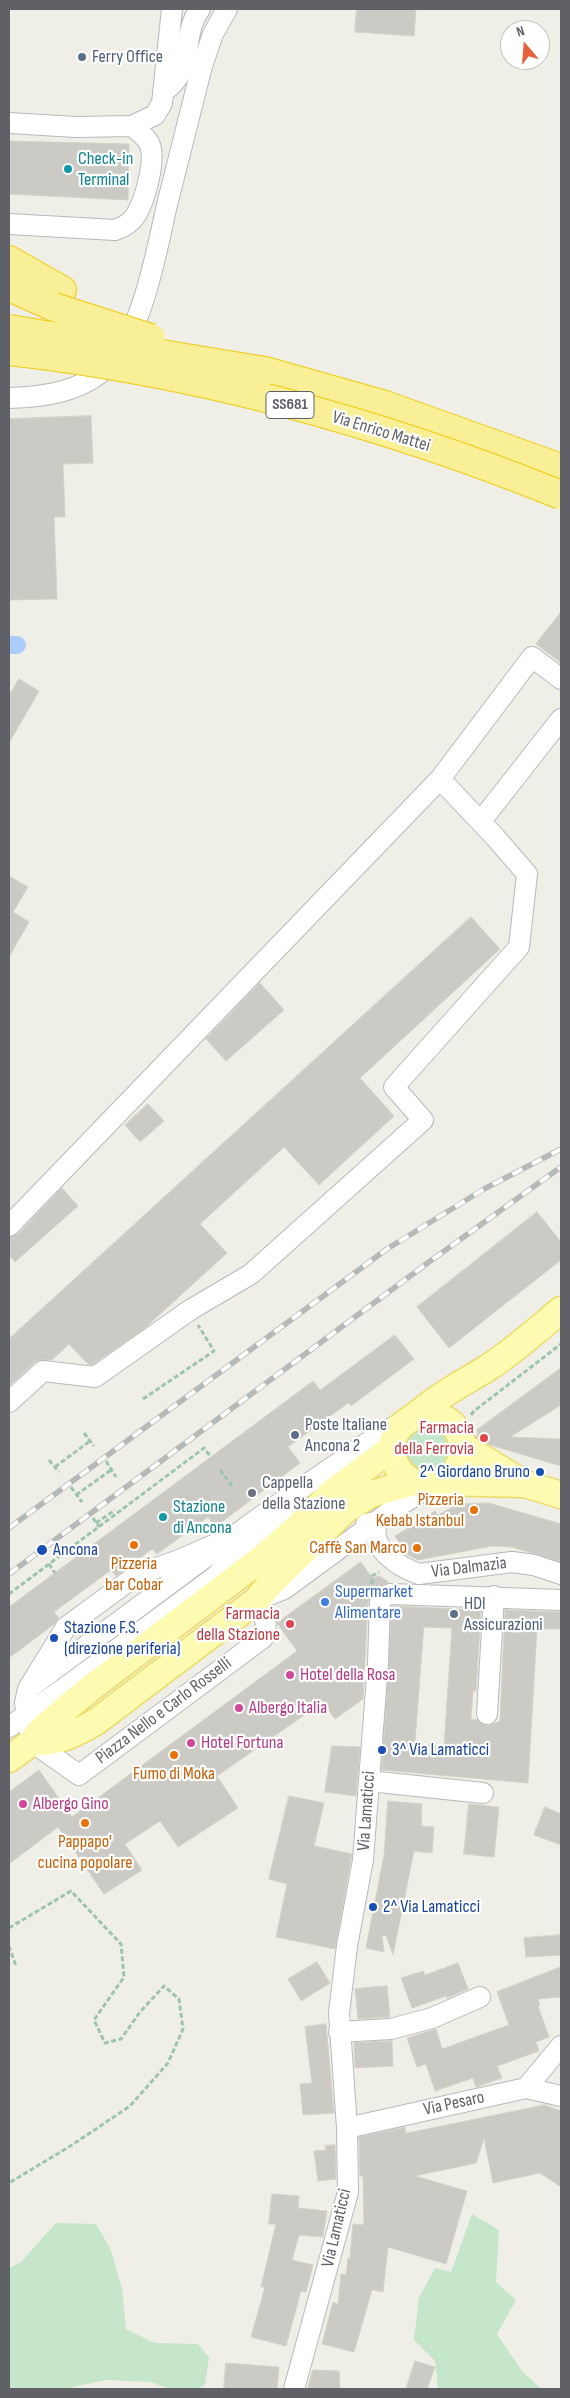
<!DOCTYPE html>
<meta charset="utf-8">
<style>
body{margin:0}
#map{position:relative;width:570px;height:2398px;overflow:hidden;background:#f0efe7;font-family:"Sofia Sans Condensed",sans-serif}
canvas{display:block}
.frame{position:absolute;inset:0;border:10px solid #5f6167;pointer-events:none}
.north{position:absolute;left:500px;top:20px;width:50px;height:50px;box-sizing:border-box;background:#fff;border:1px solid #bfc0c2;border-radius:50%;rotate:342deg;font-size:14px;font-weight:700;line-height:20px;text-align:center;color:#5f6167}
.north::after{content:'';display:block;margin:auto;width:18px;height:22px;background:#e3623b;clip-path:polygon(50% 0,100% 100%,50% 72%,0 100%)}
</style>
<div id="map">
<canvas width="570" height="2398"></canvas>
<div class="frame"></div>
<div class="north">N</div>
</div>
<script>
const ctx = document.querySelector('canvas').getContext('2d');
ctx.lineJoin = 'round';
function fill(path, color) { ctx.fillStyle = color; ctx.fill(path, 'evenodd'); }
function stroke(path, color, width, dash) { ctx.strokeStyle = color; ctx.lineWidth = width; ctx.lineCap = dash ? 'butt' : 'round'; ctx.setLineDash(dash || []); ctx.stroke(path); }
function label(font, color, halo, rows, align = 'center') {
  ctx.font = font + ' "Sofia Sans Condensed",sans-serif'; ctx.lineWidth = 4.5; ctx.setLineDash([]); ctx.textBaseline = 'middle'; ctx.strokeStyle = halo; ctx.fillStyle = color; for (const [text, x, y, turn = 0] of rows) {
    ctx.save(); ctx.translate(x, y); ctx.rotate((+turn || 0) * Math.PI / 180); ctx.textAlign = isNaN(turn) ? turn : align; if (halo) ctx.strokeText(text, 0, 0); ctx.fillText(text, 0, 0); ctx.restore();
  }
}
fill(new Path2D(`
 M406 1449a21 21 0 1 1 42 0a21 21 0 1 1-42 0Z
 M472 2214 499 2230 496 2282 516 2300 497 2334 522 2371 541 2389H438L435 2361 414 2340 419 2298 435 2268 451 2272Z
 M56 2223 96 2224 111 2250 122 2289 126 2329 155 2343 198 2344 209 2357 205 2385 198 2389H169L151 2382 106 2380 64 2389H9V2268L21 2262Z`), '#c5e6ca');
stroke(new Path2D(`
 M9 645H17`), '#accdfc', 18);
const building = new Path2D(`
 M357 9H416L414 36 355 32Z
 M9 141 129 144 128 200 9 194Z
 M91 416 93 463 63 464 65 517H54L57 599 9 600V419Z
 M561 612V663L536 644Z
 M19 679 39 691 9 743V696Z
 M9 876 28 887 13 912 29 922 9 957Z
 M471 917 500 949 360 1078 394 1116 319 1185 284 1147 200 1224 227 1253 146 1327 92 1365 88 1364 69 1344 52 1360H40L35 1362 9 1386V1339Z
 M260 983 284 1010 226 1061 206 1039Z
 M148 1104 164 1121 140 1142 125 1125Z
 M62 1188 78 1206 15 1262 9 1255V1238L18 1234Z
 M537 1212 561 1242V1260L449 1348 417 1307Z
 M395 1335 414 1359 351 1406 348 1403 288 1447 300 1463 215 1527 208 1517 157 1554 152 1549 116 1576 111 1570 54 1612 59 1618 53 1625 9 1658V1607L313 1381 320 1390Z
 M561 1368V1405L510 1437 561 1439V1466L490 1445 475 1436H478L477 1430Z
 M489 1503 561 1524V1562L512 1547 492 1546 418 1560 406 1554 395 1536 435 1511 438 1515 458 1504Z
 M361 1562 372 1578 379 1576 389 1582 377 1588 368 1601 363 1699 335 1719 323 1702 217 1776 238 1808 178 1847 160 1821 125 1844 142 1870 104 1894 58 1827 9 1864V1792L39 1770 72 1817 297 1651 277 1623Z
 M392 1606 481 1610 476 1691H473L471 1719 477 1720 487 1726 500 1721 505 1610 561 1612V1629H537L528 1783 382 1770ZM424 1627 452 1628 444 1746 415 1744Z
 M332 1746 360 1747 356 1796 325 1792Z
 M289 1796 324 1803 314 1846 352 1854 335 1949 276 1937 287 1884 269 1879Z
 M388 1801 422 1804 421 1826 434 1827 432 1853 414 1851 393 1955 386 1935 382 1936 384 1952 366 1948 384 1855Z
 M469 1804 499 1807 494 1857 464 1854Z
 M545 1807 561 1814V1845L534 1835Z
 M561 1935V1955L526 1957 524 1938Z
 M317 1962 330 1983 301 2001 288 1979Z
 M458 1963 468 1989 447 1998 446 1996 412 2008 401 1978 423 1971 425 1975Z
 M561 1967V1997L538 1999 540 2005 538 2006 549 2037 536 2042 539 2051 497 2066 502 2078 476 2087 473 2078 435 2091 426 2064 417 2067 407 2038 436 2029 442 2049 509 2025 497 1992Z
 M387 1986 390 2017 358 2019 355 1989Z
 M326 2024 334 2113 303 2115 300 2084 312 2083 305 2027Z
 M392 2041 393 2066 355 2068 354 2043Z
 M545 2105 561 2111V2187L540 2173 493 2183 484 2138 476 2163 415 2176 467 2191 446 2264 388 2247 383 2292 372 2290 354 2352 322 2344 333 2302 338 2304 341 2274 346 2275 348 2258 350 2259 353 2224 364 2225 363 2176H360L359 2137 405 2127 406 2133Z
 M335 2145 336 2179 318 2181 314 2151 326 2150 325 2146Z
 M272 2194 299 2196 298 2208 327 2211 323 2237 299 2235 292 2260 313 2265 306 2292 301 2291 286 2346 251 2337 265 2287H261L276 2224H269Z
 M415 2361 435 2367 427 2389H406Z
 M226 2363 279 2367 277 2389H224Z
 M313 2370 339 2371 340 2389H308Z`);
fill(building, '#cccac4');
stroke(building, '#d5d2c6', 1);
const minor = new Path2D(`
 M164 91C195 71 181 34 200 9
 M9 123 76 127 132 126C138 131 145 136 149 143 157 158 145 200 136 215 131 223 124 227 115 230L9 224
 M132 126 155 115 162 103 172 9
 M9 398C44 397 81 392 107 367 143 333 156 252 167 205 179 159 190 112 202 66L213 34 227 9
 M440 779 532 657 561 679
 M481 821 561 719
 M9 1226 440 779 495 837 527 874 519 947 394 1087 423 1120 251 1274 190 1310 95 1377 43 1371 9 1402
 M366 1524 375 1522C376 1527 375 1533 376 1538 382 1556 402 1568 419 1574L512 1562 534 1565 561 1574
 M232 1537 179 1560 137 1575 66 1627 28 1689 25 1703 32 1742 79 1775 263 1638C269 1623 264 1614 257 1600L284 1589 392 1510 433 1485
 M32 1686 257 1519 380 1434 405 1421
 M487 1714 494 1596
 M9 1727 63 1689 216 1576 240 1549 269 1529 288 1505
 M369 1781 483 1793
 M339 2032 391 2029 432 2018 480 1997
 M526 2088 561 2046
 M347 2128 526 2088 561 2096
 M294 2389 348 2192 347 2128 339 2013 347 1946 363 1860 378 1663 380 1601 385 1596 390 1594 561 1600`);
const major = new Path2D(`
 M416 1416C483 1405 471 1499 418 1483 395 1477 384 1448 399 1428 405 1421 413 1418 420 1412 441 1394 463 1383 486 1369 513 1352 537 1330 561 1310
 M463 1446 525 1484 561 1495
 M441 1482 522 1484
 M32 1742C57 1743 76 1734 97 1721L257 1600 268 1586 346 1509 371 1494 413 1482
 M9 1759 32 1742 40 1731 87 1691 261 1559 299 1526 333 1492 392 1448`);
const highway = new Path2D(`
 M9 260 62 290
 M9 287 54 307
 M265 371 385 405 561 468`);
stroke(minor, '#b7b8bd', 22);
stroke(major, '#ecdb64', 29);
stroke(highway, '#eeca0a', 30);
stroke(new Path2D(`
 M143 1399 214 1351 198 1325
 M471 1415 474 1411 561 1344
 M84 1433 94 1446
 M49 1460 59 1472
 M106 1461 116 1477
 M55 1467 90 1441
 M220 1470 233 1487
 M71 1487 82 1502
 M76 1495 111 1470
 M93 1518 99 1527
 M96 1523 115 1510
 M49 1564 55 1573
 M372 1584V1576L379 1572
 M9 1594 204 1448 211 1457
 M9 1928 71 1891 121 1944 124 1977 94 2020 105 2043 121 2039 140 2012 164 1986 179 1999 183 2029 168 2063 130 2106 72 2145 9 2183
 M9 1946 16 1966`), '#9dc5ae', 3, [5, 2.5]);
stroke(minor, '#fff', 20);
stroke(major, '#fcfbb1', 26);
stroke(highway, '#f9ef96', 28);
const rail = new Path2D(`
 M9 1528 387 1249 484 1189 561 1149
 M9 1574 429 1262 561 1167`);
stroke(rail, '#b7b8b8', 5.5);
stroke(rail, '#fff', 4, [11]);
const highwayBridge = new Path2D(`
 M54 307 151 338
 M9 329 265 371
 M9 351C198 372 385 424 561 495`);
stroke(highwayBridge, '#eeca0a', 30, []);
stroke(highwayBridge, '#f9ef96', 28);
for (const [x, y, r, color] of [
 [82,57,5,"#5c6f8a"],
 [68,169,5,"#0f9aa8"],
 [295,1435,5,"#5c6f8a"],
 [484,1438,5,"#e0444e"],
 [540,1472,5,"#1a4fb4"],
 [252,1493,5,"#6b7280"],
 [474,1510,5,"#e8710a"],
 [163,1517,5,"#0f9aa8"],
 [134,1545,5,"#e8710a"],
 [417,1548,5,"#e8710a"],
 [42,1550,6,"#1a4fb4"],
 [325,1602,5,"#3f7fe0"],
 [454,1614,5,"#5c6f8a"],
 [290,1624,5,"#e0444e"],
 [54,1638,5,"#1a4fb4"],
 [290,1675,5,"#d1479c"],
 [239,1708,5,"#d1479c"],
 [191,1743,5,"#d1479c"],
 [382,1750,5,"#1a4fb4"],
 [174,1755,5,"#e8710a"],
 [23,1804,5,"#d1479c"],
 [85,1823,5,"#e8710a"],
 [373,1907,5,"#1a4fb4"]
]) { const dot = new Path2D(); dot.arc(x, y, r, 0, 2 * Math.PI); ctx.fillStyle = color; ctx.fill(dot); stroke(dot, '#fff', 2); }
for (const [x, y, w] of [
 [290,405,48]
]) { const box = new Path2D(); box.roundRect(x - w / 2, y - 13.5, w, 27, 4); ctx.fillStyle = '#fff'; ctx.fill(box); stroke(box, '#5f6167', 1); }
label('bold 16px', '#5f6167', null, [
 ["SS681",290,405]
]);
label('18px', '#4e5e75', '#fff', [
 ["Ferry Office",92,57],
 ["Poste Italiane",305,1425],
 ["Ancona 2",305,1446],
 ["HDI",464,1604],
 ["Assicurazioni",464,1625]
], 'left');
label('18px', '#0d838f', '#fff', [
 ["Check-in",78,159],
 ["Terminal",78,180],
 ["Stazione",173,1507],
 ["di Ancona",173,1528]
], 'left');
label('18px', '#5f6167', '#fff', [
 ["Via Enrico Mattei",381,432,17],
 ["Via Dalmazia",469,1568,-7],
 ["Piazza Nello e Carlo Rosselli",164,1711,-37],
 ["Via Lamaticci",367,1811,-86],
 ["Via Pesaro",454,2104,-12],
 ["Via Lamaticci",337,2228,-77]
]);
label('18px', '#be3a42', '#fff', [
 ["Farmacia",474,1428],
 ["della Ferrovia",474,1449],
 ["Farmacia",280,1614],
 ["della Stazione",280,1635]
], 'right');
label('18px', '#164399', '#fff', [
 ["2^ Giordano Bruno",530,1472,"right"],
 ["Ancona",53,1550],
 ["Stazione F.S.",64,1628],
 ["(direzione periferia)",64,1649],
 ["3^ Via Lamaticci",392,1750],
 ["2^ Via Lamaticci",383,1907]
], 'left');
label('18px', '#5b616d', '#fff', [
 ["Cappella",262,1483],
 ["della Stazione",262,1504]
], 'left');
label('18px', '#c56008', '#fff', [
 ["Pizzeria",464,1500,"right"],
 ["Kebab Istanbul",464,1521,"right"],
 ["Caffè San Marco",407,1548,"right"],
 ["Pizzeria",134,1564],
 ["bar Cobar",134,1585],
 ["Fumo di Moka",174,1774],
 ["Pappapo'",85,1842],
 ["cucina popolare",85,1863]
]);
label('18px', '#366cbe', '#fff', [
 ["Supermarket",335,1592],
 ["Alimentare",335,1613]
], 'left');
label('18px', '#b23c85', '#fff', [
 ["Hotel della Rosa",300,1675],
 ["Albergo Italia",249,1708],
 ["Hotel Fortuna",201,1743],
 ["Albergo Gino",33,1804]
], 'left');
</script>
